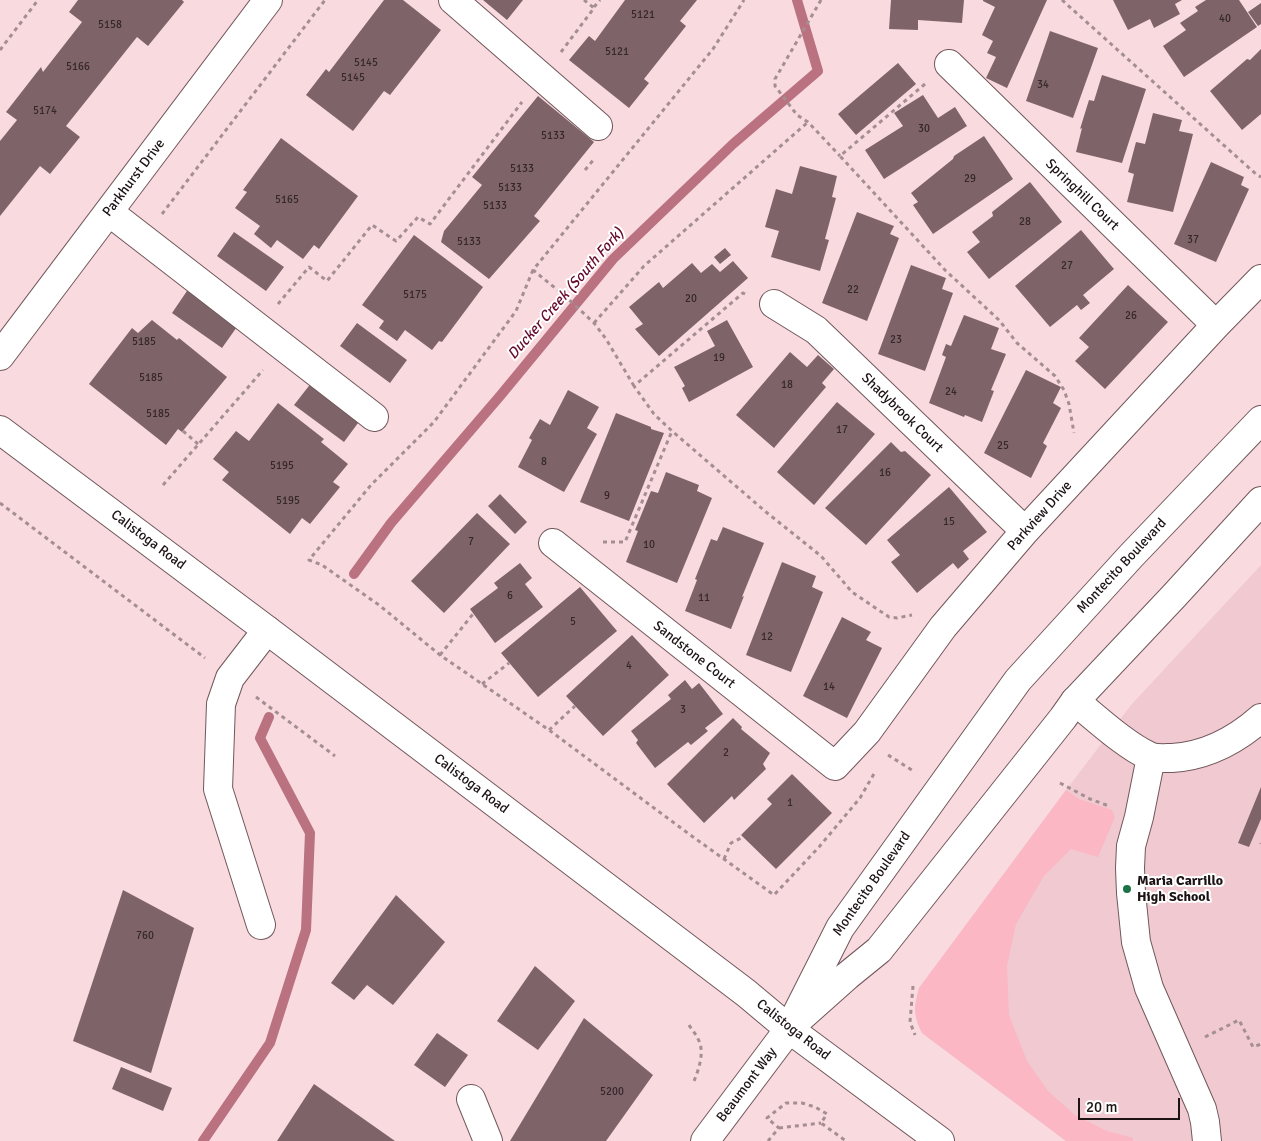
<!DOCTYPE html>
<style>
body{margin:0}
#map{position:relative;width:1261px;height:1141px;overflow:hidden;background:#f8dadf;font-family:Signika,sans-serif}
canvas{display:block}
.scale{position:absolute;left:1078px;top:1098px;width:102px;height:22px;box-sizing:border-box;border:2px solid #1d1315;border-top:0;padding-left:6px;font-size:15px;line-height:18px;white-space:nowrap;color:#1d1315;-webkit-text-stroke:4px #fff;paint-order:stroke}
</style>
<div id="map">
<canvas width="1261" height="1141"></canvas>
<div class="scale">20 m</div>
</div>
<script>
const ctx = document.querySelector('canvas').getContext('2d');
ctx.lineJoin = 'round';
function fill(path, color) { ctx.fillStyle = color; ctx.fill(path, 'evenodd'); }
function stroke(path, color, width, dash) { ctx.strokeStyle = color; ctx.lineWidth = width; ctx.lineCap = dash ? 'butt' : 'round'; ctx.setLineDash(dash || []); ctx.stroke(path); }
function label(font, color, halo, rows, align = 'center') {
  ctx.font = font + ' Signika,sans-serif'; ctx.lineWidth = 4; ctx.setLineDash([]); ctx.textBaseline = 'middle'; ctx.strokeStyle = halo; ctx.fillStyle = color; for (const [text, x, y, turn = 0] of rows) {
    ctx.save(); ctx.translate(x, y); ctx.rotate((+turn || 0) * Math.PI / 180); ctx.textAlign = isNaN(turn) ? turn : align; if (halo) ctx.strokeText(text, 0, 0); ctx.fillText(text, 0, 0); ctx.restore();
  }
}
fill(new Path2D(`
 M1261 565V1141H1066L922 1033 917 1022 915 1006 919 988 1066 790 1131 705Z`), '#f0cad0');
fill(new Path2D(`
 M1066 790 1079 799 1112 810 1115 817 1098 857 1071 849 1044 876 1016 924 1007 966 1009 1015 1027 1061 1048 1091 1075 1115 1107 1131 1133 1138V1141H1066L922 1033C913 1014 914 1007 919 988Z`), '#fbb7c4');
stroke(new Path2D(`
 M354 574 391 523 500 396 613 259 733 144 818 71 797 0
 M203 1141 270 1043 306 930 310 833 260 738 269 717`), '#ba7180', 10);
fill(new Path2D(`
 M78 0H182L184 2 148 46 137 37 66 126 80 137 50 174 40 166 0 216V141L17 120 6 112 41 67 43 72 82 22 69 12Z
 M384 0H403L441 30 390 95 384 91 353 131 306 95 326 69 329 72Z
 M483 0H523L507 20Z
 M625 0H697L680 21 686 26 644 79 649 83 629 108 569 60 589 36 595 41Z
 M891 0H964L962 23 918 20V30L889 29Z
 M983 0H1047L1007 88 986 78 996 57 987 53 993 41 982 35 995 7 983 1Z
 M1113 0H1182L1175 4 1180 14 1154 28 1150 19 1128 30Z
 M1206 0H1239L1257 27 1184 77 1163 46 1186 30 1180 23 1198 11 1195 7Z
 M1261 3V24L1258 26 1248 12Z
 M1050 31 1098 48 1073 118 1026 101Z
 M1261 49V114L1242 130 1210 91 1247 59 1250 60Z
 M898 63 916 84 856 135 838 114Z
 M1102 75 1146 89 1122 163 1076 152 1082 128 1080 129 1089 100 1094 101Z
 M923 95 938 118 955 107 967 126 884 179 865 150 903 126 894 113Z
 M538 96 594 142 534 216 540 221 489 279 441 242 444 231 482 185 472 177Z
 M1153 113 1182 120 1179 131 1193 134 1173 212 1127 202 1134 174 1128 172 1136 142 1145 144Z
 M984 136 1013 179 933 234 913 205 918 202 911 193 953 159 954 156Z
 M281 138 358 196 319 249 314 245 303 259 277 240 271 248 254 234 260 226 235 208 247 192 243 190Z
 M1211 162 1244 177 1241 185 1249 189 1216 262 1174 244Z
 M800 166 837 176 832 197 836 198 825 239 829 240 820 271 771 257 779 231 765 227 776 189 792 194Z
 M1030 182 1062 222 989 279 967 252 980 242 972 232 993 216 992 212Z
 M857 212 894 226 890 234 899 238 867 321 822 303Z
 M1081 230 1114 269 1083 295 1090 303 1081 310 1077 305 1050 327 1015 286Z
 M234 232 284 267 266 291 217 256Z
 M414 235 483 287 442 342 439 341 432 350 405 330 397 341 379 328 384 321 362 305Z
 M725 248 731 255 720 264 714 257Z
 M733 261 748 278 659 356 635 329 643 324 629 307 659 282 663 288 692 263 701 273 712 264 720 272Z
 M911 265 946 278 942 289 953 293 925 371 878 354Z
 M1128 285 1168 322 1105 389 1075 361 1089 347 1079 338Z
 M189 288 239 324 222 348 172 313Z
 M964 315 999 328 991 349 1006 354 991 390 994 391 982 422 965 415 964 417 929 403 946 357 942 355 946 344 951 346Z
 M152 320 177 340 179 338 227 377 182 432 178 429 166 445 89 384 132 328 138 333Z
 M727 320 753 367 689 402 682 388 685 386 674 367 715 346 707 331Z
 M357 323 407 360 390 383 340 346Z
 M790 352 807 367 818 355 834 369 822 383 826 387 774 448 736 415Z
 M1026 370 1061 387 1053 403 1061 408 1043 443 1047 446 1031 478 984 453Z
 M312 382 361 419 344 442 294 405Z
 M568 390 599 407 587 428 597 434 564 492 518 467 532 440 529 438 540 419 550 425Z
 M837 402 875 434 814 505 777 472Z
 M278 403 324 439 321 442 348 464 333 482 340 487 310 524 302 518 290 534 222 480 229 472 213 459 236 431 249 441Z
 M616 413 651 427V429L664 433 629 521 580 502Z
 M891 442 901 452 905 451 931 475 866 545 825 508Z
 M666 472 699 485 697 491 712 498 677 583 626 562 638 531 635 530 651 491 658 493Z
 M949 487 987 532 963 551 969 559 958 569 953 563 917 593 891 562 900 555 887 540Z
 M500 494 527 522 515 534 488 506Z
 M477 513 510 544 444 613 411 581Z
 M723 527 764 543 742 597 744 596 731 629 685 611 697 580 695 579 711 539 717 541Z
 M782 562 816 576 812 587 823 592 791 672 746 655Z
 M520 563 532 578 525 584 543 607 495 643 470 609 498 588 494 583Z
 M580 587 617 631 538 697 501 653Z
 M842 617 871 632 866 640 882 648 847 718 803 696Z
 M632 635 669 675 603 736 566 696Z
 M685 680 692 689 699 683 723 714 705 728 708 731 691 745 688 742 655 768 636 743 638 740 631 731 671 699 668 695Z
 M733 718 742 727 741 729 770 753 763 764 766 769 734 800 732 796 704 823 667 784Z
 M792 774 832 813 776 869 741 835 772 804 767 799Z
 M1261 787V819L1249 847 1238 843Z
 M123 890 194 928 151 1073 73 1041Z
 M396 895 445 942 393 1005 367 985 354 1000 331 983Z
 M535 966 575 1001 538 1050 497 1021Z
 M584 1018 653 1075 606 1141H510Z
 M437 1033 468 1055 445 1087 414 1065Z
 M121 1067 172 1088 163 1111 112 1089Z
 M314 1084 395 1141H277Z`), '#7e6469');
const minor = new Path2D(`
 M453 0 598 126
 M949 64 1216 325
 M109 212 374 417
 M774 304 816 330 1025 531
 M0 356 268 0
 M553 543 835 766 867 732 943 627 1025 531 1216 325 1261 279
 M1075 701C1096 718 1125 745 1149 756 1155 759 1165 758 1172 758 1206 756 1236 740 1261 718
 M1151 757 1139 817 1131 846 1130 868 1131 893 1136 942 1149 988 1202 1109 1205 1122 1207 1141
 M261 925 218 789 221 704 230 678 267 630
 M471 1099 488 1141
 M705 1141 789 1029`);
const major = new Path2D(`
 M0 430 267 630 746 993 789 1029 940 1141
 M801 1017 847 976 879 950 1063 718 1075 701 1174 596 1261 501
 M789 1029 840 928 1018 680 1131 556 1261 420`);
stroke(minor, '#71575c', 30);
stroke(major, '#71575c', 30);
stroke(new Path2D(`
 M821 0 775 79V86L797 115 808 122 840 156
 M1062 0 1257 175 1261 177
 M594 7 600 0
 M0 50 38 0
 M561 52 594 8 584 0
 M925 84 840 156 945 270 999 320 1017 343 1055 376 1064 390 1069 404 1074 433
 M585 170 595 158
 M162 214 325 0
 M533 270 516 311 434 422 371 485 309 560 322 565 379 605 440 655 549 730 689 834 774 895 819 847 860 798 875 772
 M745 294 743 293 634 386 654 414 672 431 766 512 821 556 852 592 889 617 897 618 912 615
 M278 304 309 267 327 281 372 225 396 241 418 217 430 224 522 102
 M594 323 644 266 808 122
 M634 386 606 339 594 323 565 296 533 270 713 49 744 0
 M183 431 198 444
 M163 485 263 370
 M0 503 205 658
 M603 542H625L672 431
 M440 655 473 614
 M482 684 509 663
 M256 697 335 756
 M549 730 575 706
 M888 755 915 772
 M1060 783 1090 799 1109 806
 M1261 843V844
 M724 859 731 843 743 837
 M913 986 910 1022 915 1035
 M689 1025C692 1030 696 1034 698 1039 705 1051 699 1069 694 1081
 M1205 1037 1239 1020 1253 1047 1261 1044
 M779 1128 821 1123
 M768 1141 779 1128 767 1118 786 1103H802L815 1107 827 1114 821 1123 846 1141`), '#a58e92', 3, [4, 4]);
stroke(minor, '#fff', 28);
stroke(major, '#fff', 28);
for (const [x, y, r, color] of [
 [1127,889,5,"#197347"]
]) { const dot = new Path2D(); dot.arc(x, y, r, 0, 2 * Math.PI); ctx.fillStyle = color; ctx.fill(dot); stroke(dot, '#fff', 2); }
label('11px', '#35272a', null, [
 ["5121",643,15],
 ["40",1225,19],
 ["5158",110,25],
 ["5121",617,52],
 ["5145",366,63],
 ["5166",78,67],
 ["5145",353,78],
 ["34",1043,85],
 ["5174",45,111],
 ["30",924,129],
 ["5133",553,136],
 ["5133",522,169],
 ["29",970,179],
 ["5133",510,188],
 ["5165",287,200],
 ["5133",495,206],
 ["28",1025,222],
 ["37",1193,240],
 ["5133",469,242],
 ["27",1067,266],
 ["22",853,290],
 ["5175",415,295],
 ["20",691,299],
 ["26",1131,316],
 ["23",896,340],
 ["5185",144,342],
 ["19",719,358],
 ["5185",151,378],
 ["18",787,385],
 ["24",951,392],
 ["5185",158,414],
 ["17",842,430],
 ["25",1003,446],
 ["8",544,462],
 ["5195",282,466],
 ["16",885,473],
 ["9",607,496],
 ["5195",288,501],
 ["15",949,522],
 ["7",471,542],
 ["10",649,545],
 ["6",510,596],
 ["11",704,598],
 ["5",573,622],
 ["12",767,637],
 ["4",629,666],
 ["14",829,687],
 ["3",683,710],
 ["2",726,753],
 ["1",790,803],
 ["760",145,936],
 ["5200",612,1092]
]);
label('14px', '#1d1315', '#fff', [
 ["Parkhurst Drive",134,178,-53],
 ["Springhill Court",1082,195,44],
 ["Shadybrook Court",902,413,44],
 ["Parkview Drive",1040,516,-48],
 ["Calistoga Road",148,540,37],
 ["Montecito Boulevard",1122,566,-47],
 ["Sandstone Court",694,655,38],
 ["Calistoga Road",471,784,37],
 ["Montecito Boulevard",872,884,-55],
 ["Calistoga Road",793,1030,38],
 ["Beaumont Way",747,1085,-53]
]);
label('bold 14px', '#1d1315', '#fff', [
 ["Maria Carrillo",1137,881],
 ["High School",1137,897]
], 'left');
label('italic 15px', '#660b2c', '#fff', [
 ["Ducker Creek (South Fork)",566,294,-49]
]);
</script>
